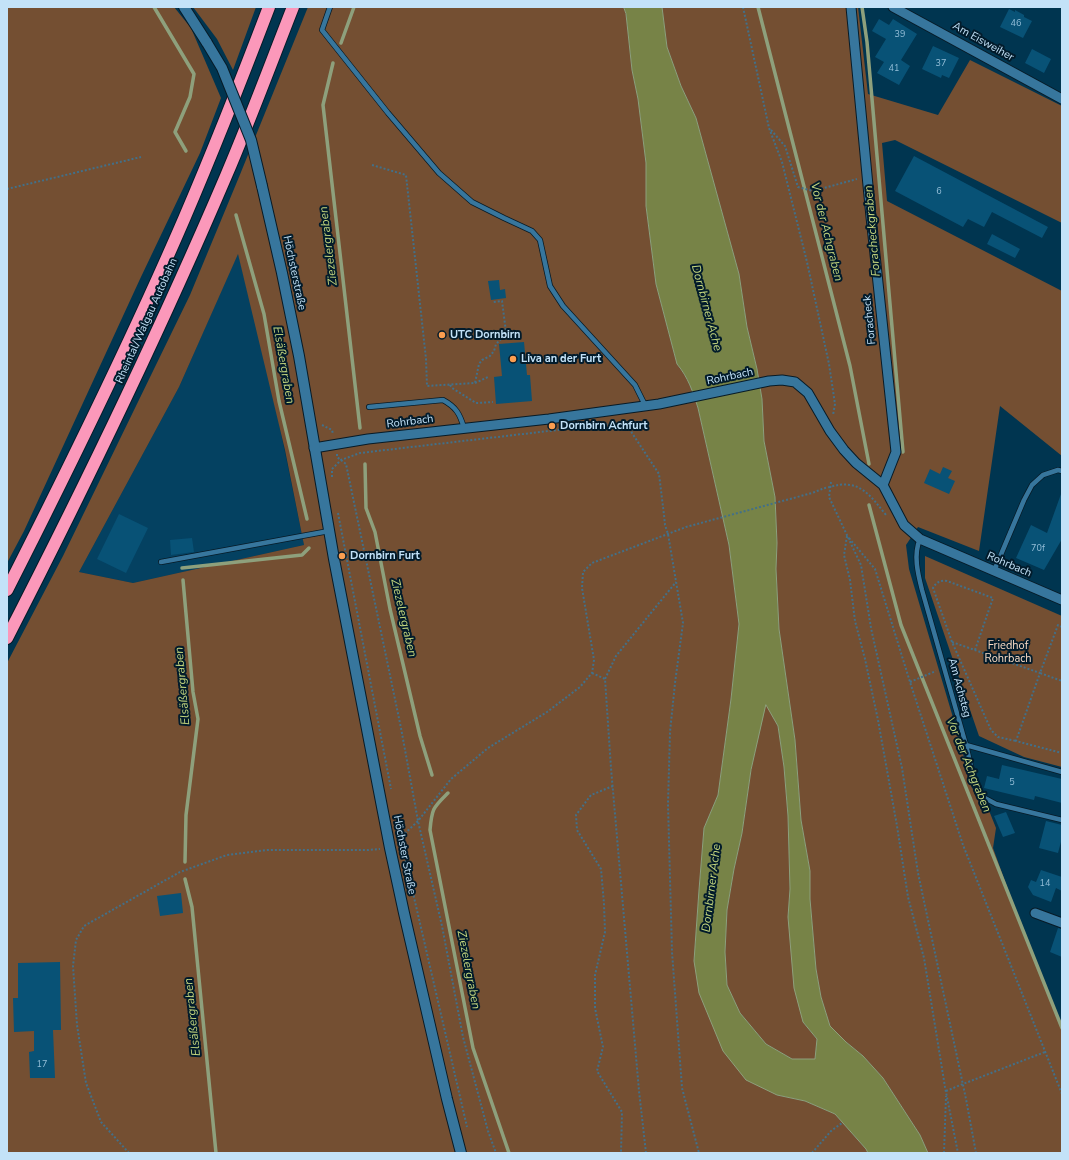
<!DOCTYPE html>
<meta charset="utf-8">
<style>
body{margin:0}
#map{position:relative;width:1069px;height:1160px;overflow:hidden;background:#003550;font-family:"Nunito Sans",sans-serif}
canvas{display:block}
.frame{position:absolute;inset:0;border:8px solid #c3e2f8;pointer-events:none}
</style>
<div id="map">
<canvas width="1069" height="1160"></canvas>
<div class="frame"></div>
</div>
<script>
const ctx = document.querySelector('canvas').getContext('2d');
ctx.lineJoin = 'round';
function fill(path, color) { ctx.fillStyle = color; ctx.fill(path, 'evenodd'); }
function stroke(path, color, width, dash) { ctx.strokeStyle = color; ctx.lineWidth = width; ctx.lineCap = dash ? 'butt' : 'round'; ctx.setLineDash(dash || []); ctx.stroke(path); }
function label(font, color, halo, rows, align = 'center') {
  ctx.font = font + ' "Nunito Sans",sans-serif'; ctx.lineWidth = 4; ctx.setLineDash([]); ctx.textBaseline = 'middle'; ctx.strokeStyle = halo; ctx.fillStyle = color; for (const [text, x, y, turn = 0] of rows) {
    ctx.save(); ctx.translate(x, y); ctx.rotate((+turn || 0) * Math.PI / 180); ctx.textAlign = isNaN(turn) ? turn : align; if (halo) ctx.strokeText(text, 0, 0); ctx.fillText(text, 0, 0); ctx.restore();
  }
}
fill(new Path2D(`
 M238 253 271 385 304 545 133 583 79 572 179 387Z`), '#044161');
fill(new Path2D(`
 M7 7H174L191 28 221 98 200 153 140 279 24 531 7 563Z
 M193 7H256L233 70 217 39Z
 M308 7H624L626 14 632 70 638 99 646 163V206L656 284 677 364C688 377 693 392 698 408L729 545 739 624 731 699 718 795 704 828 699 890 694 961 777 1095 805 1101 835 1114 866 1149 868 1153H7V663L63 556 190 295 239 177ZM238 254 285 450 304 545 133 583 79 572 179 387Z
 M662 7H858L868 94 938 115 970 60 1062 106V223L895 140 882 143 887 201 1062 291V456L1000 406 979 551 918 527 906 545 909 569 957 731 972 788 986 803 996 828 993 848 1031 953 1062 1026V1153H928L920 1135 883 1078 863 1056 846 1042 830 1026 821 997 816 969 810 899V871L801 820 795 740 779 629 776 569 777 543 775 497 764 441 762 399 757 369 747 327 739 274 696 118 681 86 667 47Z
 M925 556 1062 616V767L1024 757 979 736 925 578Z
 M766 704 778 726 784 767 788 816 790 889 788 917 803 1022 817 1039 815 1059H792L766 1044 740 1013 727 985 725 952 727 910 734 869 742 833 751 770Z`), '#744f32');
const water = new Path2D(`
 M624 7H662L667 47 681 86 696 118 739 274 747 327 757 369 762 399 764 441 775 497 777 543 776 569 779 629 795 740 801 820 810 871V899L816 969 821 997 830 1026 846 1042 863 1056 883 1078 920 1135 928 1153H868L866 1149 835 1114 805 1101 777 1095 746 1080 723 1051 699 993 694 961 699 890 704 828 718 795 731 699 739 624 729 545 698 408C693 392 688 377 677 364L656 284 646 206V163L638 99 632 70 626 14ZM766 705 778 726 784 767 788 816 790 889 788 917 794 988 803 1022 817 1039 815 1059H792L766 1044 740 1013 727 985 725 952 727 910 734 869 742 833 751 770Z`);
fill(water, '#778347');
stroke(water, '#8ea07c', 1);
stroke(new Path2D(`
 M154 7 194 74 190 97 175 132 186 151
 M758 7 850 366 869 464
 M862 7 867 42 903 452
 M341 43 354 7
 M333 63 323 105 360 428
 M236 215 264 314 279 401 307 519
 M365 464 366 508 375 532 390 609 420 736 432 775
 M869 505 901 625 1062 1028
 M182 568 302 555 309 548
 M183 580 193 692 198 719 186 815 185 862
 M448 793C433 808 432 808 430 830L473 1048 509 1153
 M185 879 192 907 216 1153`), '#8ea07c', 3.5);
fill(new Path2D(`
 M1009 9 1015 12V10L1024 15V17L1032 21 1023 38 1000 27Z
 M879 19 889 25 893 19 917 34 901 60 910 66 899 85 877 73 884 62 875 57 886 39 872 31Z
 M933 46 959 58 949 78 942 75 941 78 922 69Z
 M1032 49 1051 59 1044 73 1025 63Z
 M914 156 1048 227 1042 238 992 212 984 227 968 219 963 227 895 191Z
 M992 234 1020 249 1015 258 987 244Z
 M499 280 500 290 505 289 506 298 491 300 488 281Z
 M524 342 527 375H530L532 401 496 404 494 377 502 376 499 344Z
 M943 467 952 471 948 478 955 481 949 494 924 483 930 469 940 474Z
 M1061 494H1062V539L1044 570 1016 558 1031 525 1047 533Z
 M119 514 148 528 126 573 97 559Z
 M192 538 194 552 171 555 170 540Z
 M1002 765 1062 779V803L1035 796 1034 800 984 788 987 776 999 779Z
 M1006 812 1015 833 1003 837 994 816Z
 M1046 821 1062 825V838L1058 853 1039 848Z
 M1041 870 1062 877V891L1056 888 1051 902 1033 895 1028 887 1031 880 1036 882Z
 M181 893 183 913 160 916 157 896Z
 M1058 928 1062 929V957L1050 952Z
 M60 962 61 1030H53L55 1078H30L29 1052 34 1051V1031L14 1032 13 998H18V963Z`), '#085276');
const lane = new Path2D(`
 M330 7 322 30 388 113 439 173 472 202 504 218 532 231 540 240 550 286 563 306 635 385 645 405
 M369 407 443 400C456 407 460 414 464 428
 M920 539C913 555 918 574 922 590L966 745 1062 772
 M161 562 329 531
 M994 571 1024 500 1032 485 1043 475 1058 470 1062 471
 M966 745 974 779 983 797 996 804 1062 820`);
const street = new Path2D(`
 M851 7 871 217 896 452 883 485
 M893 7 1062 99
 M314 448 368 439 549 419 659 404 769 381 782 380 795 382 808 393 830 431 844 450 856 463 883 485 904 525 920 539 1062 600
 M1035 913 1062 923`);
const secondary = new Path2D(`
 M184 7 207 43
 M262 186 282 273 299 356 334 559 390 848 404 913 447 1099 461 1153`);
const highway = new Path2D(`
 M7 590C69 468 130 344 184 219 214 149 242 78 269 7
 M7 638C85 486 159 333 226 176 250 120 271 63 293 7`);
stroke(lane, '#071b27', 6);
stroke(street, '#071b27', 11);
stroke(secondary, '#071b27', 12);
stroke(highway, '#071b27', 14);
stroke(new Path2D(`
 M743 7 769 128 782 162 807 262 829 364 835 404 833 415
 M771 130 785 146 798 187 813 191 857 179
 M372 165 406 175 426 359 427 386 475 383 479 364 482 360 490 356 494 351 496 344 504 336 506 332 502 301 493 302
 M7 189 141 157
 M475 383 488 377
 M450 385 452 388 476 403 493 402
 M626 421 632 433 659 474 664 515 665 525 668 534 683 623 675 683 670 732 668 804 672 952 682 1088 699 1153
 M322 425 332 430 333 434
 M337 454V457L346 464 401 728 418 821 442 926 463 1037 488 1131 496 1153
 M332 477V469L341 460 360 453 626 422
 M831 482 829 497 861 565 871 628 902 768 918 873 966 1099 976 1153
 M338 513 391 789
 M847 536 844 555 850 580 855 621 865 659 878 720 897 826 908 897 924 958 945 1087 958 1153
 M849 538 875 569 910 682 963 845 1062 1094
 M1062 627 1058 625 1040 673 1062 681
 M952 642 1040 673 1016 741 1062 753
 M975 650 993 598 947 581C941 580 936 582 933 588L952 642 991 730 998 737 1016 741
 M592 673 605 679
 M910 682 936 671
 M613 786 591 795 576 815 577 830 601 869 604 904 605 932 595 975V1008L603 1047 597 1071 622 1112 621 1153
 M399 839 418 821 451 779 488 748 547 712 580 687 592 673 594 660 582 588 583 572 592 563 686 527 812 493C818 491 823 488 830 487 859 478 870 495 886 515
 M401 841 467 1127
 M946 1091 963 1084 1045 1052
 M129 1153 101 1122 86 1083 77 1025 73 966 76 940 84 926 180 872 227 855 267 850H368L380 849
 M646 1153 639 1091 626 941 611 768 605 679 616 656 676 582
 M812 1153 831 1131 842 1123
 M944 1153 946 1096`), '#427089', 2, [2, 2]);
stroke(lane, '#37769d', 4.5);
stroke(street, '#37769d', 9);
stroke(secondary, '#37769d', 10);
stroke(highway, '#fb98ba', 12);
const secondaryBridge = new Path2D(`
 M207 43 222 68 251 140 262 186`);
stroke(secondaryBridge, '#071b27', 12, []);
stroke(secondaryBridge, '#37769d', 10);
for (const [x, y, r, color] of [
 [442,335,4,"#fb9e50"],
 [513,359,4,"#fb9e50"],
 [552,426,4,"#fb9e50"],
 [342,556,4,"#fb9e50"]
]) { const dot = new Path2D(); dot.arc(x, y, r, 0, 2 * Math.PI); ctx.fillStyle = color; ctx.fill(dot); stroke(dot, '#021b2b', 1.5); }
label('9px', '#94bed8', null, [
 ["46",1016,24],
 ["39",900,35],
 ["37",941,64],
 ["41",894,69],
 ["6",939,192],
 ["70f",1038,549],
 ["5",1012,783],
 ["14",1045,884],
 ["17",42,1065]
]);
label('11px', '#c3e2f8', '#021b2b', [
 ["Am Eisweiher",983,42,29],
 ["Höchsterstraße",294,273,78],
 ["Foracheck",870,320,-96],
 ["Rheintal/Walgau Autobahn",147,321,-66],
 ["Rohrbach",730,377,-12],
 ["Rohrbach",410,422,-7],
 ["Rohrbach",1009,565,23],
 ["Am Achsteg",959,688,75],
 ["Höchster Straße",404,855,79]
]);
label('bold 11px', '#c3e2f8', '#021b2b', [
 ["UTC Dornbirn",450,335],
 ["Liva an der Furt",521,359],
 ["Dornbirn Achfurt",560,426],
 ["Dornbirn Furt",350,556]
], 'left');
label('11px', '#fadbc4', '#021b2b', [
 ["Friedhof",1008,646],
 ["Rohrbach",1008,659]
]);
label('italic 12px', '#c4d67e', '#021b2b', [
 ["Foracheckgraben",873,231,-95],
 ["Vor der Achgraben",826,232,76],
 ["Ziezelergraben",329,246,-97],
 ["Dornbirner Ache",706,308,75],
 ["Elsäßergraben",283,365,80],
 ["Ziezelergraben",403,618,77],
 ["Elsäßergraben",183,686,-95],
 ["Vor der Achgraben",968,765,68],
 ["Dornbirner Ache",712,888,-83],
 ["Ziezelergraben",468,970,79],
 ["Elsäßergraben",193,1017,-96]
]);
</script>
